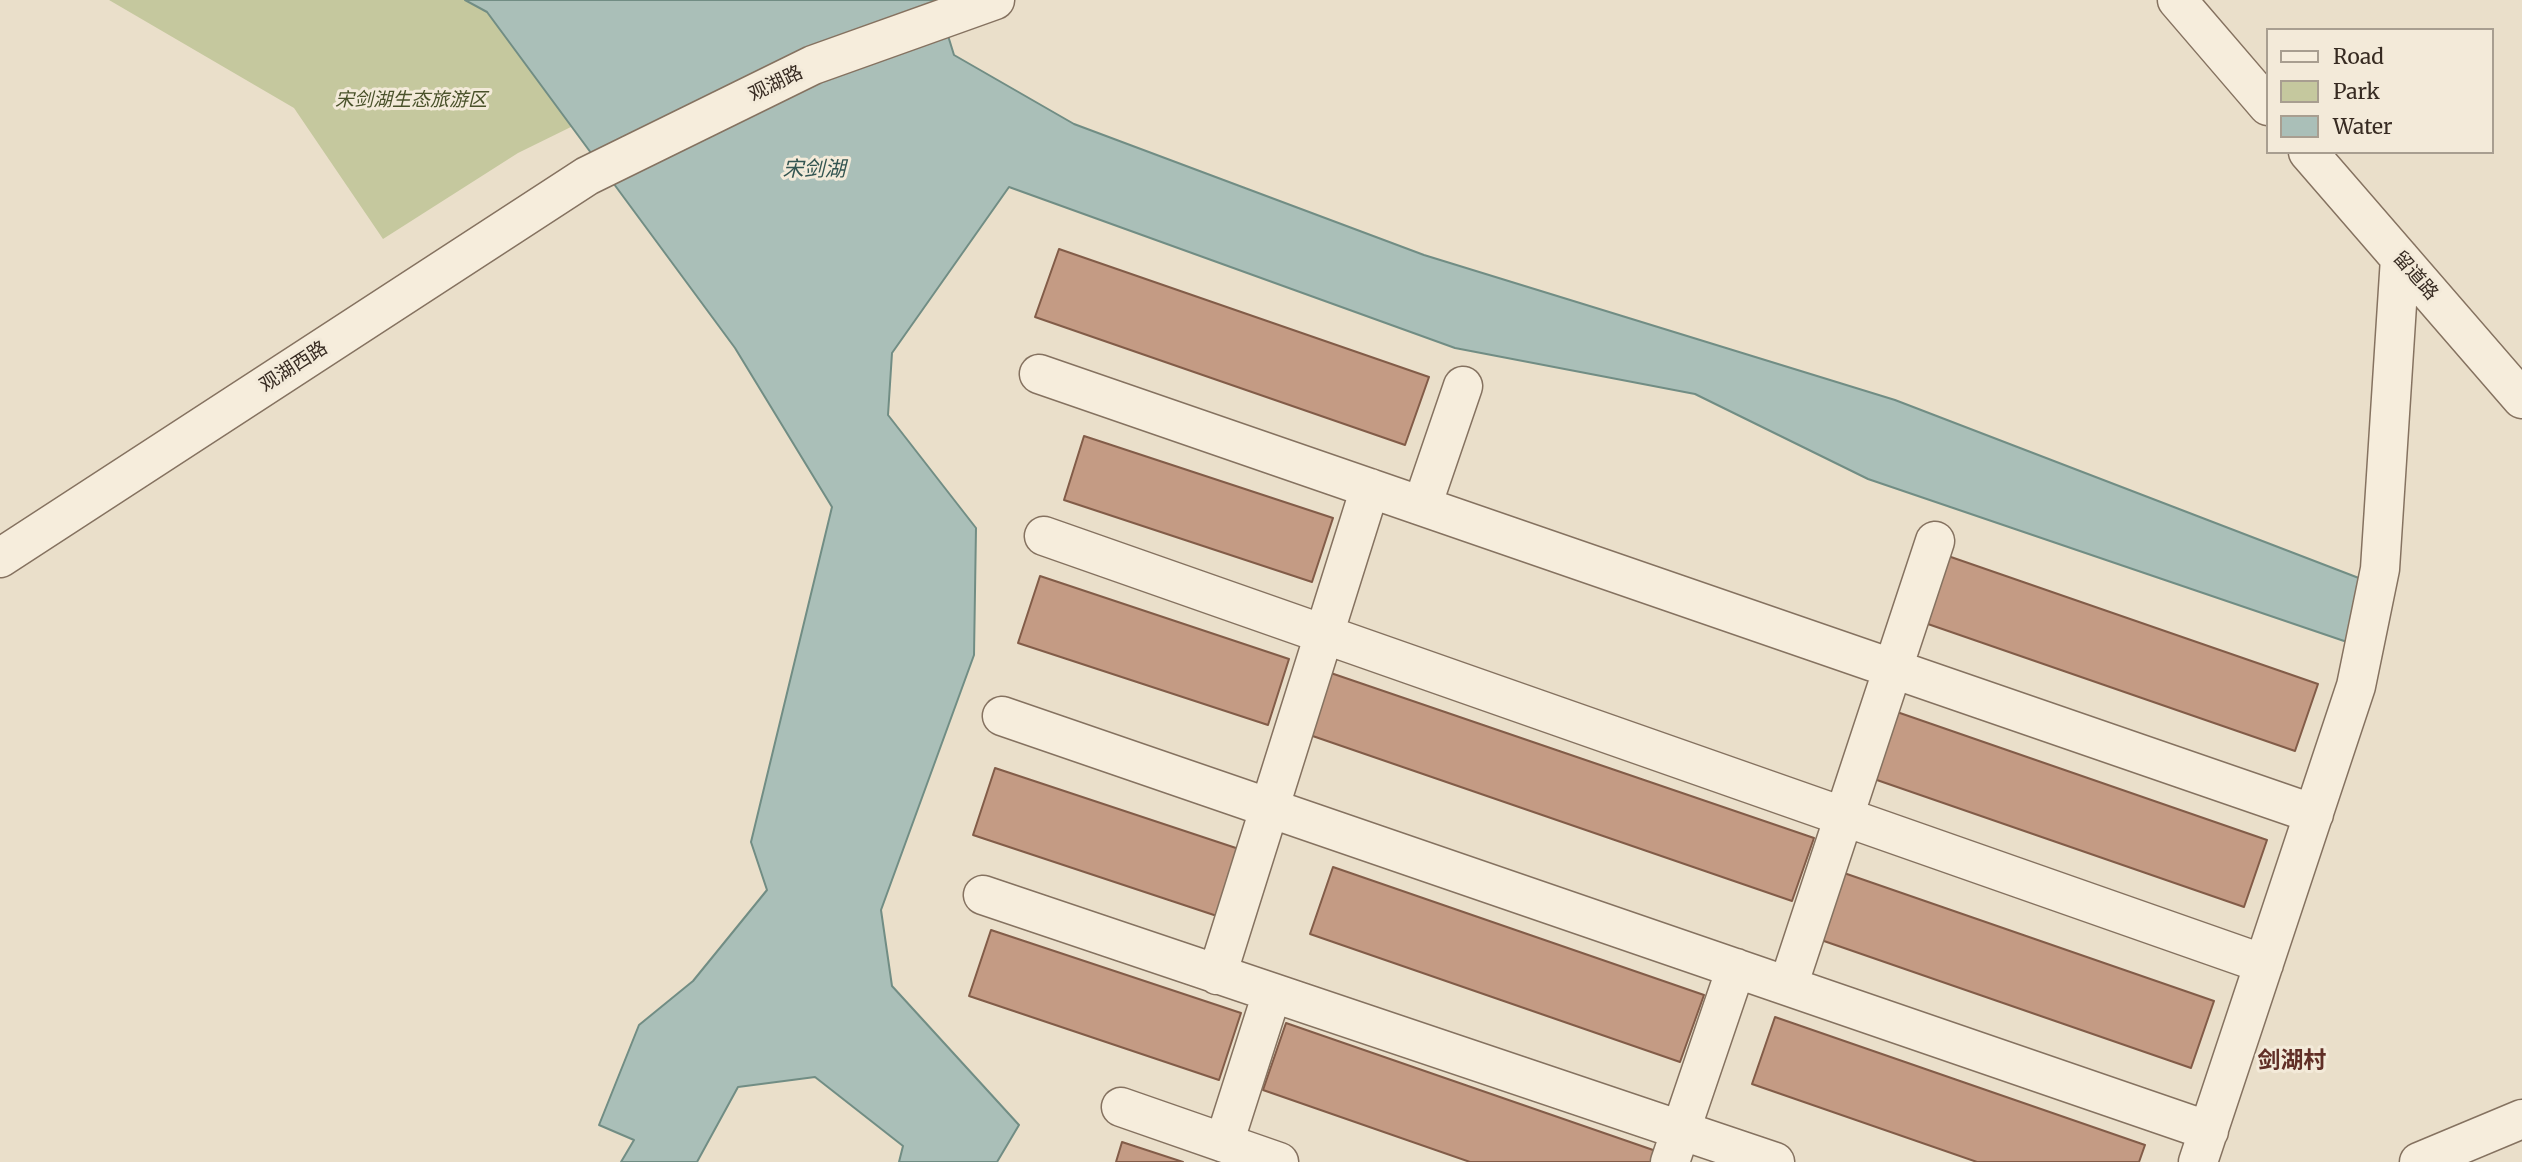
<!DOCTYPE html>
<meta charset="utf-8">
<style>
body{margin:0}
#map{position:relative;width:2522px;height:1162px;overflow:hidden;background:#eadfca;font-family:Merriweather,serif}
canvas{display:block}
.legend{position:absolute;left:2266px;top:28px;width:228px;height:126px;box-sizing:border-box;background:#f3ead9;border:2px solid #a89e90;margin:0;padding:9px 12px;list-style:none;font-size:21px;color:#372b22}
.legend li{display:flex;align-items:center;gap:14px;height:35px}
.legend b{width:35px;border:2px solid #a89e90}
</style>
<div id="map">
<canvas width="2522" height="1162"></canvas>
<ul class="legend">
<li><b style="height:9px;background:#f6eddc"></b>Road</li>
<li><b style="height:19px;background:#c5c89e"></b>Park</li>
<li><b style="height:19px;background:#aabfb8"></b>Water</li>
</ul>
</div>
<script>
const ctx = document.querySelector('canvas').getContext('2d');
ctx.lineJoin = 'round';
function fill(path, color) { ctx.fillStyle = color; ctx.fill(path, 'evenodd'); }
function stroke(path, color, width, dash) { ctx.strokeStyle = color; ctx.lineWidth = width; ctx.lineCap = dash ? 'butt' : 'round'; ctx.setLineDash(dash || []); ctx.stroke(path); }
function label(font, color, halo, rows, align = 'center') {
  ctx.font = font + ' Merriweather,"Noto Sans SC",serif'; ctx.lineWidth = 6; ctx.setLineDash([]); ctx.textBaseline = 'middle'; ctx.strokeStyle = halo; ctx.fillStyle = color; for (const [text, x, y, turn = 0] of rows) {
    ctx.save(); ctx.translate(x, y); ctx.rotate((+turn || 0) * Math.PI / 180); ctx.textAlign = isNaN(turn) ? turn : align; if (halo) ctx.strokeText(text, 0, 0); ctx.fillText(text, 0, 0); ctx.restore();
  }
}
fill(new Path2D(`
 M109 0H858L752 38 518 153 383 239 294 108Z`), '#c5c89e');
const water = new Path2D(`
 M465 0H937L954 55 1074 124 1424 255 1895 400 2364 580 2350 643 1868 479 1695 394 1455 348 1009 187 892 353 888 415 976 528 974 655 881 910 892 986 1019 1125 997 1162H899L903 1146 815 1077 738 1087 697 1162H621L634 1140 599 1125 639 1025 693 981 767 890 751 842 832 507 735 348 487 12Z`);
fill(water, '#aabfb8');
stroke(water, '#718d84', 2);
const building = new Path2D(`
 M1059 249 1429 377 1405 445 1035 317Z
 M1084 436 1333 518 1312 582 1064 500Z
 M1948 556 2318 684 2295 751 1925 623Z
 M1040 576 1289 659 1268 725 1018 643Z
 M1322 670 1814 838 1792 901 1301 732Z
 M1897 712 2267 840 2244 907 1874 779Z
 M995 768 1245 851 1223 918 973 835Z
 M1333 867 1704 995 1680 1062 1310 934Z
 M1844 873 2214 1001 2191 1068 1821 940Z
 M991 930 1241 1013 1219 1080 969 996Z
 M1775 1017 2145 1145 2139 1162H1977L1752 1084Z
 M1286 1023 1656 1151 1653 1162H1470L1263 1090Z
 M1122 1142 1183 1162H1116Z`);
fill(building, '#c49b84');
stroke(building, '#825c48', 2);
const minor = new Path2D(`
 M2177 0 2268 106
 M2308 152 2522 399
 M1039 374 2314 814
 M1422 506 1463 386
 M1044 536 2264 964
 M0 558 587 176 813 65 995 0
 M1002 716 2209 1131
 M983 895 1775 1162
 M1217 975 1370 488
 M1788 986 1935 541
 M1121 1107 1279 1162
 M1224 1143 1272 993
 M1670 1162 1736 968
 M2198 1162 2356 686 2380 569 2400 258
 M2419 1162 2522 1119`);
stroke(minor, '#857260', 41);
stroke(minor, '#f6eddc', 38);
label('19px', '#372b22', '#f3ead9', [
 ["观湖路",776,84,-26],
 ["留道路",2415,276,49],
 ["观湖西路",294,367,-33]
]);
label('italic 19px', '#4a522b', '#f3ead9', [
 ["宋剑湖生态旅游区",411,101]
]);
label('italic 21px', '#335551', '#f3ead9', [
 ["宋剑湖",814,170]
]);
label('bold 23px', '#602e26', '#f3ead9', [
 ["剑湖村",2292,1061]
]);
</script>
